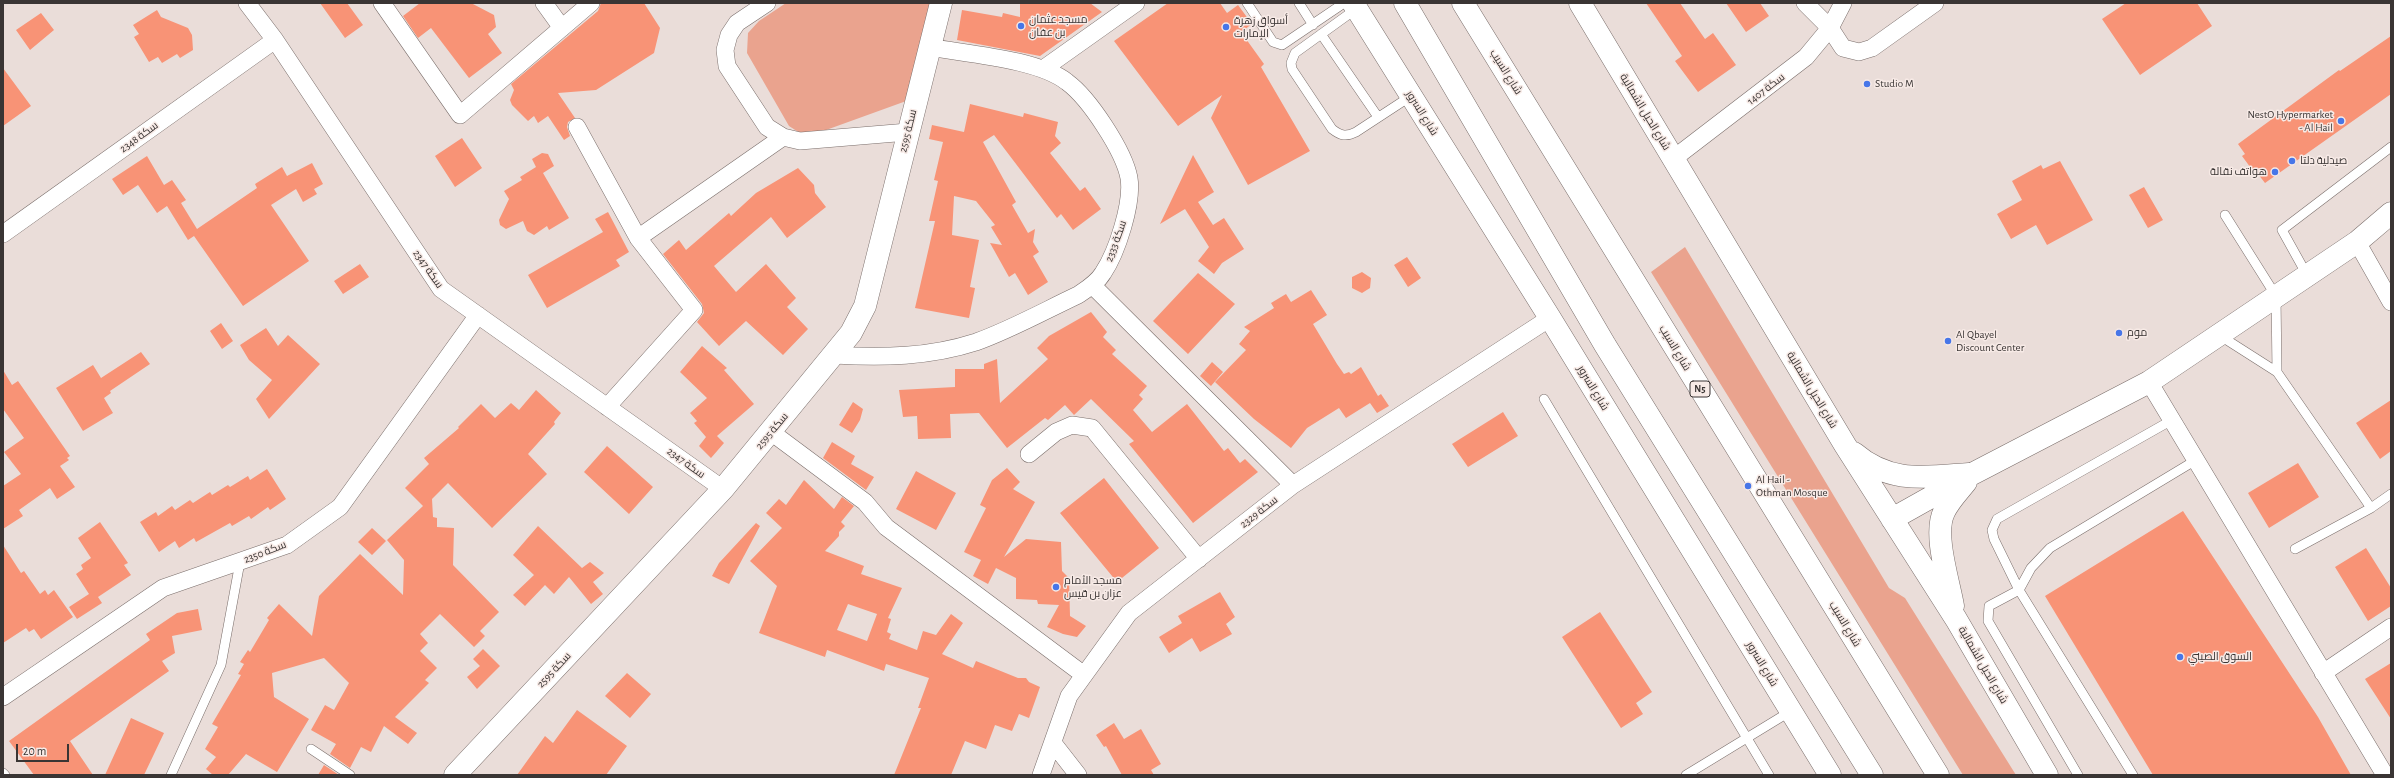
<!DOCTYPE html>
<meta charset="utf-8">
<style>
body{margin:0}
#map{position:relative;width:2394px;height:778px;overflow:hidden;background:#eaddd9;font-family:"Alegreya Sans",sans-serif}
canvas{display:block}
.frame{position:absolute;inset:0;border:4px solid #3a3534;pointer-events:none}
.scale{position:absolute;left:16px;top:744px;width:53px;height:18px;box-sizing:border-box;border:2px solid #3a3534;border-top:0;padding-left:5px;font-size:12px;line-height:14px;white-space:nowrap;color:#3a3534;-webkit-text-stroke:3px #f7eae6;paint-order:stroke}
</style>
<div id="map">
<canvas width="2394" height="778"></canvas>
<div class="frame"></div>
<div class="scale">20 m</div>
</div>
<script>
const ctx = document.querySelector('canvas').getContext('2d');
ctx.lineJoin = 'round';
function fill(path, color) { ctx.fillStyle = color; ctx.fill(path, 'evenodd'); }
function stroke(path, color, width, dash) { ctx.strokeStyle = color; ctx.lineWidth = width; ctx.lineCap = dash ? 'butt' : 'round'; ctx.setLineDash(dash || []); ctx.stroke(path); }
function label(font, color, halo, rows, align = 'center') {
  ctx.font = font + ' "Alegreya Sans",Cairo,sans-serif'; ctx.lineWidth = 3; ctx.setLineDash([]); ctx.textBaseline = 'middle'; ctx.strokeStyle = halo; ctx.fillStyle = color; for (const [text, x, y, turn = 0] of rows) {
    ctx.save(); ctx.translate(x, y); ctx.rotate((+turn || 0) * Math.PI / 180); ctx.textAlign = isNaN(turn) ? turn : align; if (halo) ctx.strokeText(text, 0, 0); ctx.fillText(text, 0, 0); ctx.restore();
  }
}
fill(new Path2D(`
 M786 3H933L909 100 815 134 803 135 789 126 747 53 748 33 759 21Z
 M1685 247 1889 588 1905 598 2016 775H1963L1651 272Z`), '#eaa38e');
fill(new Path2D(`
 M320 3H347L363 25 345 38Z
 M420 3H471L494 15 496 27 488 34 502 53 469 78 431 28 418 38 403 16Z
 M601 3H644L660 28 654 53 596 90 558 93 575 118 568 122 567 127 570 136 564 140 548 116 538 123 534 116 528 121 512 105 510 100 514 90 511 84 598 11Z
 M1020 3H1090L1102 12 1040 56 957 40 962 10 1002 17 1003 13 1020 17Z
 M1168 3H1220L1227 13 1238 5 1252 24 1241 32 1264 64 1261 67 1310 151 1248 185 1211 118 1222 95 1178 126 1114 41Z
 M1646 3H1680L1705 39 1713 33 1736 65 1698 92 1675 61 1682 56Z
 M1726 3H1760L1769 16 1746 32Z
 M2126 3H2197L2212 26 2140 75 2102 19Z
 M157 10 161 17 188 28 192 35 193 50 180 58 177 54 162 63 158 57 149 62 134 37 139 34 133 25Z
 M41 13 54 30 30 50 16 30Z
 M2391 36V94L2265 183 2258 174 2256 175 2242 156 2245 154 2238 144 2339 70 2340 71Z
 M3 68 31 106 3 126Z
 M970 104 1023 117 1024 113 1058 122 1055 136 1061 143 1050 153 1080 191 1085 187 1101 209 1073 230 1061 214 1057 218 994 135 983 142 1016 202 1012 205 1028 233 1035 229 1033 242 1039 252 1033 256 1048 282 1028 295 1015 273 1009 277 990 243 1002 245 991 227 995 225 976 201 954 196 952 235 979 240 970 287 975 288 969 318 915 308 935 221H929L938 181 934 180 943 142 929 139 932 125 964 132Z
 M462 138 482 168 455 187 435 156Z
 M542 153 548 154 554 166 543 173 569 218 549 230 547 226 534 235 527 231 523 221 506 229 500 225 499 220 509 199 504 191 522 180 520 177 536 167 532 159Z
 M1193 155 1214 192 1198 202 1213 225 1224 218 1244 249 1222 263 1214 274 1198 261 1209 247 1185 209 1160 224Z
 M147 156 164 185 172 180 186 200 181 203 197 229 257 188 255 184 282 167 287 176 312 163 323 184 314 189 317 194 303 202 296 189 271 205 309 261 243 306 194 236 188 240 167 206 157 213 138 185 123 195 112 179Z
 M2060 161 2093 220 2047 245 2036 225 2011 239 1997 214 2022 200 2012 181 2041 165 2043 169Z
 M798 168 814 185 815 193 826 207 787 238 771 217 714 266 736 292 766 264 796 298 787 307 808 329 783 355 746 321 719 346 697 322 704 313 702 304 663 254 679 240 686 250 729 213 731 216 756 193Z
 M2144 187 2163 220 2148 228 2129 195Z
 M608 212 629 252 616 260 620 266 547 308 528 275 603 232 595 219Z
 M1407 257 1421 278 1408 287 1394 265Z
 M360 264 369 277 343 294 334 281Z
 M1362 272 1371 278 1370 288 1362 293 1352 288V277Z
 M1198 273 1235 304 1188 354 1153 321Z
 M1311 290 1327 315 1313 324 1337 364 1344 374 1349 372 1351 374 1361 367 1378 396 1381 394 1389 406 1377 413 1370 403 1346 418 1339 408 1307 428 1291 448 1254 419 1215 382 1246 350 1239 344 1250 331 1244 327 1274 308 1271 303 1286 294 1291 302Z
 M1091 312 1107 332 1103 337 1116 350 1112 354 1147 386 1139 395 1143 399 1133 410 1152 432 1187 404 1224 451 1228 448 1240 463 1245 459 1258 472 1193 523 1129 444 1134 441 1091 399 1074 415 1065 405 1048 420 1045 418 1007 448 979 413 950 414 951 438 918 439 917 416 903 417 899 390 955 387V369H984V364L997 359 1000 403 1048 359 1037 348 1049 336Z
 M221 323 233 341 222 349 210 331Z
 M266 328 278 346 288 335 320 364 269 419 256 399 272 380 249 360 240 345Z
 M702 346 727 368 724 370 754 404 717 436 724 443 711 458 699 446 706 437 694 423 697 421 690 413 707 398 680 372Z
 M141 352 150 364 110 391 111 393 104 398 113 413 83 431 56 388 93 365 101 378Z
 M1212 362 1223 372 1211 386 1200 376Z
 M3 370 12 385 18 381 70 456 67 458 69 460 60 466 75 487 57 499 50 488 19 510 23 516 3 529V486L21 474 4 452 24 438 3 409Z
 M536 390 561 413 554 422 555 424 528 454 547 474 492 528 448 483 432 499 433 517 437 518V527L454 528 453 565 499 612 480 631 485 636 474 647 440 614 420 634 428 643 420 651 437 668 425 680 429 683 395 717 417 733 408 744 384 726 371 752 361 747 350 768 330 754 336 744 311 730 325 705 334 710 349 683 324 658 272 673 274 697 309 719 277 772 246 754 228 775H213L206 769 216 757 205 749 218 727 212 724 241 675 238 674 244 664 240 662 248 650 250 652 269 620 267 618 279 604 312 636 319 596 360 554 403 595 404 560 387 540 423 506 405 488 429 464 424 458 459 428 458 427 481 404 495 418 511 403 519 410Z
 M2391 400V451L2380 459 2356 423Z
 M853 402 863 409 860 420 852 433 839 425Z
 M1503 412 1518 436 1468 467 1452 444Z
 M832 442 855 456 851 464 874 477 866 490 823 458Z
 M607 446 653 487 629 514 584 472Z
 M2298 463 2319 497 2269 528 2248 493Z
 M1007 468 1020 482 1013 489 1035 502 1004 557 1026 539 1061 542 1062 571 1069 578 1070 616 1086 626 1077 637 1063 634 1047 627 1059 605 1038 604 1037 600 1016 599V578L996 568 988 584 973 576 981 560 964 552 986 508 980 505 992 480Z
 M267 469 286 499 270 510 268 507 251 519 249 516 232 526 230 523 196 542 194 538 179 548 175 541 159 552 140 522 156 512 158 516 172 506 175 510 190 500 193 503 210 492 212 495 228 485 230 487 248 476 250 480Z
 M916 471 956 493 936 530 896 509Z
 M1104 478 1159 548 1117 582 1060 513Z
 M804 480 834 509 842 497 854 506 841 522 845 526 839 532V536L825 551 864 566 861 574 902 588 888 618 891 619 887 632 891 634 889 639 917 650 923 631 936 635 951 614 963 623 942 654 973 668 976 661 1018 678H1026L1029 682 1040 687 1029 718 1019 714 1012 731 995 725 986 749 965 741 951 775H894L921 708H918L929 678 886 664 884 671 827 650 825 657 759 633 777 586 750 561 782 528 766 513 779 499 786 505ZM848 604 877 614 867 641 837 630Z
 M2183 511 2318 717 2351 775H2153L2045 596Z
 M100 522 128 563 124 565 131 575 98 597 102 603 77 619 69 607 89 594 76 574 83 569 81 565 91 558 78 538Z
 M756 523 760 526 729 584 712 576 719 563Z
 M538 526 582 568 590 562 604 573 593 582 603 594 591 604 569 577 554 594 545 585 525 606 513 595 534 575 513 555Z
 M372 528 386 541 372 555 358 542Z
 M3 545 21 573 24 571 40 594 45 590 48 595 54 590 73 617 41 639 34 629 29 632 26 628 3 643Z
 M2366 548 2391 588V606L2368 621 2335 567Z
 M1220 592 1235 617 1226 624 1232 634 1200 652 1192 638 1169 653 1159 637 1182 623 1178 616Z
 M198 609 202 630 172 636 175 653 162 661 169 671 70 741 93 775H34L9 741 150 640 146 634 177 613Z
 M1600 612 1652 692 1636 703 1643 714 1621 728 1562 637Z
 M483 649 500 666 477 689 467 677 480 666 473 659Z
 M2391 663V719L2365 679Z
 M627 673 651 694 630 718 605 696Z
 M577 710 627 746 606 775H517L545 736 553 743Z
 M131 718 164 733 144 775H105Z
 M1114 723 1124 739 1141 729 1161 764 1151 770 1154 775H1122L1106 746 1104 747 1096 735Z
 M324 765 339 775H318Z`), '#f89376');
const lane = new Path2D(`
 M1247 3 1273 42 1282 45 1344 3
 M1299 3 1313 25
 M1356 9 1295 53 1291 63 1292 69 1332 129C1341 136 1346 137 1356 132L1411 96
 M1321 34 1378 117
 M2225 215 2276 296 2277 372
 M2307 275 2282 230 2391 147
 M2219 335 2277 372 2371 508 2391 494
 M1544 399 1769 775
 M2295 549 2371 508
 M311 749 350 775
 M3 773 5 775
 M171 775 221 665 240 562
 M1686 775 1791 711
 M2078 775 1988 621 1989 606 2019 590 2031 568 2050 548 2196 460
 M2133 775 2019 590 1994 539 1992 530 1997 519 2172 420`);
const street = new Path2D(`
 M247 3 275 40 441 289 723 489
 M382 3 460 115 591 3
 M544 3 562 28
 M767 3 737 23 729 35 725 50 727 66 767 127 783 137 800 141 908 132
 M1805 3 1830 28 1843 48 1859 52 1872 48 1935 3
 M1043 69 1136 3
 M577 127 638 238 694 310 607 407
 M1673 159 1806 57 1830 28 1843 3
 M3 234 275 40
 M638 238 783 137
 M2357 242 2391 302
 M1092 285 1293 485
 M834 355C882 358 930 357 976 342 1010 330 1044 311 1078 295 1087 289 1097 283 1103 273 1117 252 1133 203 1129 178 1124 151 1089 98 1067 82 1038 59 967 54 929 47
 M2149 382 2385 775
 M771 432 865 502 886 527 1084 675
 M1029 454 1056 432 1072 425 1092 428 1199 559
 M2323 673 2391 627
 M3 697 163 588 287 545 340 507 478 315
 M1053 743 1078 775
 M1041 775 1069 696 1129 613 1293 485 1550 318`);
const secondary = new Path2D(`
 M1353 3 1550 318 1830 775
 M1580 3 1845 445 1956 619 2047 775
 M1854 453C1890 484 1925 477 1969 474
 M1892 519 1974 473 2149 382 2357 242 2391 213
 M1953 606C1949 582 1933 534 1944 512 1949 501 1958 492 1966 482
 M455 775 723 489 851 333 865 306 941 3`);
const highway = new Path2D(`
 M1405 3 1605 345 1872 775
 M1463 3 1938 775`);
stroke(lane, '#7a6e6b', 10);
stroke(street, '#7a6e6b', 18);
stroke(secondary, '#7a6e6b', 23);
stroke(highway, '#7a6e6b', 23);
stroke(lane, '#fff', 9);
stroke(street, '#fff', 17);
stroke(secondary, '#fff', 22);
stroke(highway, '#fff', 22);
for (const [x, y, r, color] of [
 [1021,26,4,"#4776e8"],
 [1226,27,4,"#4776e8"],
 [1867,84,4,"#4776e8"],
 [2341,121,4,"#4776e8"],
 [2292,161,4,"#4776e8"],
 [2275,172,4,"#4776e8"],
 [2119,333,4,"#4776e8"],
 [1948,341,4,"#4776e8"],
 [1748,486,4,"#4776e8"],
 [1056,587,4,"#4776e8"],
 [2180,657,4,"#4776e8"]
]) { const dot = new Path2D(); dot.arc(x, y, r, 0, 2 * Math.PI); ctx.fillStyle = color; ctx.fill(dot); stroke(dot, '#f7eae6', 1.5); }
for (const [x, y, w] of [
 [1700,389,20]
]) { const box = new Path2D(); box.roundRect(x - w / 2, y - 8, w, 16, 3); ctx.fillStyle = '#f7eae6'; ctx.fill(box); stroke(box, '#3a3534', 1); }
label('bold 10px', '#3a3534', null, [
 ["N5",1700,389]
]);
label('11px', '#3a3534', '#f7eae6', [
 ["مسجد عثمان",1029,20],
 ["بن عفان",1029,33],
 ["أسواق زهرة",1234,21],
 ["الإمارات",1234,34],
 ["Studio M",1875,84],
 ["NestO Hypermarket",2333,115,"right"],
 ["- Al Hail",2333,128,"right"],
 ["صيدلية دلتا",2300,161],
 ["هواتف نقالة",2267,172,"right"],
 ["موم",2127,333],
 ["Al Qbayel",1956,335],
 ["Discount Center",1956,348],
 ["Al Hail -",1756,480],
 ["Othman Mosque",1756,493],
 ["مسجد الأمام",1064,581],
 ["عزان بن قيس",1064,594],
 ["السوق الصيني",2188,657]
], 'left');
label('11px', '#3a3534', '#f7eae6', [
 ["شارع السيب",1506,72,58],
 ["سكة 1407",1766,89,-38],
 ["شارع الحيل الشمالية",1645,112,59],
 ["شارع السرور",1422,113,58],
 ["سكة 2595",908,131,-76],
 ["سكة 2348",139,137,-36],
 ["سكة 2333",1116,241,-70],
 ["سكة 2347",428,269,55],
 ["شارع السيب",1675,348,59],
 ["شارع السرور",1593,388,59],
 ["شارع الحيل الشمالية",1812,390,59],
 ["سكة 2595",772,431,-50],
 ["سكة 2347",686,463,36],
 ["سكة 2329",1259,512,-38],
 ["سكة 2350",265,552,-21],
 ["شارع السيب",1845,624,59],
 ["شارع السرور",1762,664,59],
 ["شارع الحيل الشمالية",1983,665,60],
 ["سكة 2595",554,670,-47]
]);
</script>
